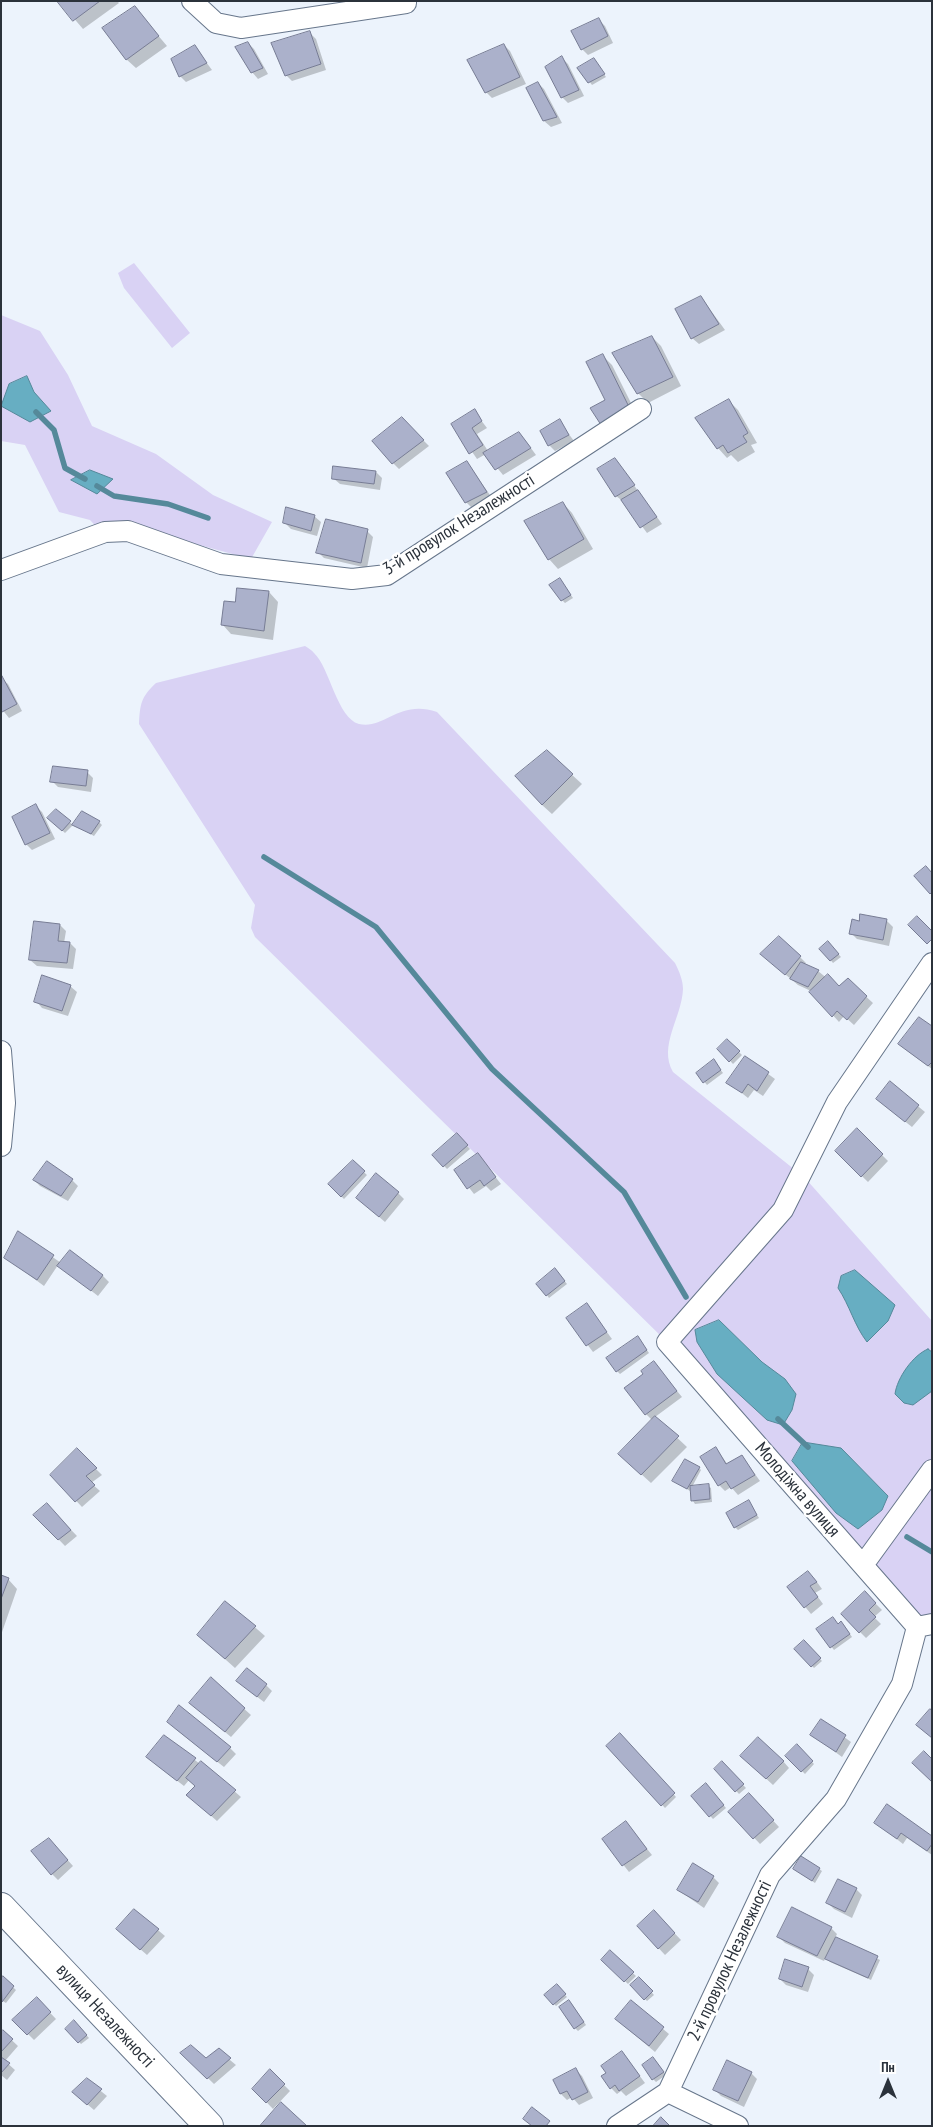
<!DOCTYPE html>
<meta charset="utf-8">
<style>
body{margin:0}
#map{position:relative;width:933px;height:2127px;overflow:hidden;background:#ecf3fc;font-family:"PT Sans Narrow",sans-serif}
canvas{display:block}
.frame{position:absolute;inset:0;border:2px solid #2b323b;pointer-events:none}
.north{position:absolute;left:863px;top:2057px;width:50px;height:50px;-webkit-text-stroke:4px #fff;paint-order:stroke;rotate:0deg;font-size:14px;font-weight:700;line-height:20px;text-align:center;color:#2b323b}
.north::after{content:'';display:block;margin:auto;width:18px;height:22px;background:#2b323b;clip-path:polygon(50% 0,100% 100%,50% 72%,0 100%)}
</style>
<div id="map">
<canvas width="933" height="2127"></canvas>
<div class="frame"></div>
<div class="north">Пн</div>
</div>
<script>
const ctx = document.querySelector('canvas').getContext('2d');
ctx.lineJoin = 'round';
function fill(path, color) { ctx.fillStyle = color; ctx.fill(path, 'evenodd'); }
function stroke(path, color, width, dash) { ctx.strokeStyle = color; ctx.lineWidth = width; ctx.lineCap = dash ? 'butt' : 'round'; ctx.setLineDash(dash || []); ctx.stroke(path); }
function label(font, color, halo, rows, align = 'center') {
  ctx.font = font + ' "PT Sans Narrow",sans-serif'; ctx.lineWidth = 5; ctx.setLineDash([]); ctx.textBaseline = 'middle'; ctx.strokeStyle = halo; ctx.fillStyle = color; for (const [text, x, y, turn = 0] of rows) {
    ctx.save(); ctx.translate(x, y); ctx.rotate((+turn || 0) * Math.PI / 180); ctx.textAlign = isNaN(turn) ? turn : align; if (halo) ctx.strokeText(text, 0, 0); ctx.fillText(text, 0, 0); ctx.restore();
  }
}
fill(new Path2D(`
 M134 263 190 333 172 348 124 288 118 273Z
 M1 315 40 331 68 375 92 426 156 454 213 495 272 522 251 559 155 533 111 542 90 520 59 512 25 445 1 441Z
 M305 646C308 648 312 650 314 653 330 668 337 718 359 724 384 730 399 699 437 712L675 963C679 971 683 980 683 989 682 1017 658 1046 673 1072L805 1178 932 1321V1624L917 1627 667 1342 255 937 251 928 255 905 139 724C140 704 141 697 156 683Z`), '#d9d2f4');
const water = new Path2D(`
 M27 376 34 392 51 411 30 422 1 406 9 384Z
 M90 470 113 479 97 494 71 480Z
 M855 1270 895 1305 888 1321 867 1342C854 1325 850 1306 838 1288L841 1276Z
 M719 1320 762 1362 785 1379 796 1394 792 1410 783 1425 767 1420 717 1374 697 1342 695 1330Z
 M928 1349 932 1352V1391L913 1405 904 1403 895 1394C897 1378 913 1355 928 1349Z
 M803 1442 841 1448 888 1496 882 1510 858 1529 836 1513 792 1461Z`);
fill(water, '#67aec2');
stroke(water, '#55899a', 1);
fill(new Path2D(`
 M59 1H117L119 3 83 29Z
 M135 8 167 46 136 68 126 59Z
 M599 20 605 26 613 43 588 55 582 49Z
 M310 33 316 39 326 70 292 81 286 75Z
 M248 43 254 49 268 74 258 79 252 72Z
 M504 45 510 51 526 84 492 98 486 92Z
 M195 47 212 70 186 82 180 76Z
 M562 58 568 64 584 96 568 103 562 97Z
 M596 63 606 77 592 85 579 68Z
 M538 83 544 89 562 123 551 127 544 121 528 89Z
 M701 297 725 330 699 344 692 338Z
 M652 337 661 346 681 386 648 403 638 393Z
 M603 356 612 365 640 421 607 400Z
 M729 401 738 410 757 443 751 445 755 452 738 462 731 455 727 458 718 448Z
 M474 411 487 428 477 434 488 451 525 440 536 455 503 475 486 454 477 459 453 424Z
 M402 419 429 446 399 469 393 463Z
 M559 421 574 441 555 451 549 445Z
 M615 459 662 524 647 533 624 502 616 496 599 469Z
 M467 462 492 498 472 508 466 502Z
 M334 468 376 472 382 478 380 490 340 484 333 478Z
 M563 503 572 513 593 549 558 569 549 559Z
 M314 516 321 522 317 536 291 529 284 522Z
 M367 531 373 537 367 568 324 558 318 552Z
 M560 579 573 598 565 603 562 600Z
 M269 592 278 602 273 640 231 634 222 624 236 604Z
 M1 678 8 684 22 711 9 718 1 708Z
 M547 752 582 784 552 814 542 805Z
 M87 772 93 778 91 792 58 787 52 781Z
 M36 806 42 812 55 839 32 850 26 844Z
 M56 810 73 825 65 833 49 818Z
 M99 822 102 825 94 836 74 825Z
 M886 920 893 927 889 946 857 939 851 933 860 922Z
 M60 925 66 931 64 943H70L76 949 73 969 37 966 30 960Z
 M828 943 841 957 833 963 821 949Z
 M800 957 806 963 804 965 818 971 839 988 848 980 873 1003 854 1025 844 1016 839 1022 811 991 798 985 768 960Z
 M70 986 77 992 68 1016 42 1008 36 1001Z
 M932 1028V1069L906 1050Z
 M727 1040 742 1055 733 1064 719 1049Z
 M745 1057 775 1079 763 1096 754 1090 748 1098 728 1082Z
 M716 1064 723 1073 707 1085 697 1073Z
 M890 1083 925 1112 912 1127 884 1105Z
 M857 1130 888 1161 868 1182 836 1151Z
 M457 1135 470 1149 447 1169 434 1155Z
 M478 1155 501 1184 491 1191 486 1186 474 1194 456 1171Z
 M353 1162 367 1175 344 1199 329 1184Z
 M34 1180H72L78 1186 68 1201 40 1186Z
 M398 1193 404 1199 385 1222 364 1204Z
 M19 1233 61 1263 103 1276 109 1282 98 1296 58 1265 44 1286 5 1257Z
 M558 1273 567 1284 549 1298 547 1295Z
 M587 1305 612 1339 593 1352 568 1319Z
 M640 1340 649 1353 620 1374 617 1371Z
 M654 1363 682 1397 655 1417 687 1447 651 1483 629 1463 653 1421 646 1414 645 1374Z
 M716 1448 728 1465 742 1456 760 1481 738 1495 731 1487 725 1491 719 1485Z
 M77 1450 102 1475 91 1483 100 1491 82 1507 52 1475Z
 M699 1468 701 1470 692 1487 708 1486 711 1488 712 1502 695 1504 693 1501 691 1488 690 1491 674 1481Z
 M749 1502 759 1518 738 1530 735 1527Z
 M47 1505 77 1536 65 1546 35 1515Z
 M1 1577 8 1579 17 1589 1 1635Z
 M814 1578 822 1589 815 1593 823 1604 811 1614 789 1587Z
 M865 1593 882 1610 874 1617 881 1624 866 1638 842 1614Z
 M226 1602 265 1636 235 1668 198 1635Z
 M838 1625H844L852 1637 834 1650 817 1629Z
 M804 1642 822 1661 814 1668 796 1649Z
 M211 1679 251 1715 231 1737 197 1709Z
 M266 1685 272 1691 264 1702 244 1687Z
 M821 1720 851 1742 842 1757 812 1735Z
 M174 1728 230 1748 236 1754 224 1767Z
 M620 1735 676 1797 665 1808 608 1746Z
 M165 1737 200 1764 202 1763 241 1797 217 1821 194 1801 196 1786 189 1780 184 1786 154 1763Z
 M797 1746 814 1764 805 1774 787 1756Z
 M783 1761 789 1768 773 1785 748 1762Z
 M722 1763 746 1788 739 1794 716 1769Z
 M706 1785 726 1808 713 1819 693 1797Z
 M755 1801 779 1827 760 1844 730 1812Z
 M875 1822 932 1837V1855L907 1838 903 1844Z
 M626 1823 652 1855 629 1872 603 1839Z
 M55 1846 73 1866 58 1880 52 1874Z
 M794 1869H819L822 1871 815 1883Z
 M713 1877 719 1883 704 1908 678 1890Z
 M856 1889 862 1895 852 1918 834 1909 828 1903Z
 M134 1910 165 1936 147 1955 124 1935Z
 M660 1918 681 1940 665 1955 638 1926Z
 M831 1928 837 1934 835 1938 880 1960 871 1980 830 1962 826 1957 824 1961 785 1943 779 1937Z
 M610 1952 636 1976 628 1984 603 1960Z
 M808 1969 814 1975 808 1992 786 1985 780 1979Z
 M3 1978 16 1990 6 2003 1 2000V1981Z
 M639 1978 654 1995 647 2001 631 1985Z
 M557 1986 567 1997 556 2006 546 1995Z
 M37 1999 56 2019 34 2040 14 2020Z
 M631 2002 669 2034 655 2052 623 2025Z
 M572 2004 586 2025 578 2031 575 2028Z
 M74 2022 89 2038 81 2044 67 2029Z
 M3 2032 18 2046 5 2061 15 2070 7 2080 1 2075V2034Z
 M218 2050 236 2065 214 2084 182 2053 205 2060Z
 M622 2052 645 2083 626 2096 621 2091 617 2094 611 2088 608 2073Z
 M656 2061 666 2075 656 2082 653 2079Z
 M576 2070 582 2076 593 2098 579 2105 572 2097 567 2100 561 2094Z
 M270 2071 290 2091 273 2109 254 2089Z
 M751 2073 757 2079 744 2107 721 2096 715 2090Z
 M87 2080 107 2096 94 2110 80 2098Z`), '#0003');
stroke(new Path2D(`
 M36 412 54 430 65 468 85 479
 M97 486 114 496 168 504 208 518
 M264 857 376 927 492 1069 624 1192 686 1297
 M778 1419 808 1447
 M907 1537 932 1552`), '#55899a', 5.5);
const building = new Path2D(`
 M57 1H100L73 21Z
 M135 6 159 36 126 60 102 28Z
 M599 18 608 36 581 50 571 31Z
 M310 31 321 64 285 76 271 43Z
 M248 42 263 68 251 73 235 47Z
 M504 44 520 77 485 93 467 60Z
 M195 45 207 63 179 77 171 59Z
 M562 56 579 90 561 98 545 67Z
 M594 58 605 74 588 83 577 68Z
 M538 82 557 117 543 121 526 88Z
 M701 296 719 324 691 339 675 309Z
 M652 336 673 377 637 394 612 353Z
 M603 354 631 411 603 428 590 408 605 400 586 362Z
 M729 399 748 433 743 436 747 442 728 453 723 445 717 449 695 418Z
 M475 409 482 421 472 428 483 445 469 454 451 424Z
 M402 417 424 440 392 464 372 441Z
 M560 419 569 435 548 446 540 431Z
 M519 432 531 448 495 470 483 453Z
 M615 458 635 485 615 497 597 469Z
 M467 461 487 492 465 503 446 473Z
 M333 466 376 471 374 484 332 479Z
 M638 490 657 517 640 528 621 500Z
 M563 502 584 539 548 560 524 521Z
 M286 507 315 515 311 531 283 523Z
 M326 519 368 529 361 563 316 553Z
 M560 578 571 595 561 601 549 585Z
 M237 588 269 591 264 631 221 625 224 601 235 602Z
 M2 676 17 704 2 712 1 711Z
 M547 750 573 774 542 805 515 776Z
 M53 766 88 770 86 786 50 782Z
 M36 804 50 833 25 845 12 817Z
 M56 809 71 821 62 831 47 818Z
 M82 811 100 821 91 834 72 825Z
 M926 866 932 873V892L930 894 914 876Z
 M860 914 887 919 883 940 849 934 852 919 859 921Z
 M917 916 932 931V939L927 944 908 925Z
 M34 921 60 924 58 941 70 942 67 963 29 960Z
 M779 936 801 956 785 975 760 954Z
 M828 941 839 954 830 961 819 949Z
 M801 962 819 970 808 987 790 979Z
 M828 974 839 986 848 978 867 996 847 1020 837 1011 832 1017 809 992Z
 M42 975 71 985 62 1011 34 1002Z
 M919 1017 932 1026V1062L928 1066 898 1044Z
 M727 1039 740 1051 729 1062 717 1049Z
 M745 1056 769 1072 757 1091 748 1084 742 1093 726 1083Z
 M714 1059 721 1070 703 1083 696 1073Z
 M890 1081 919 1105 905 1122 876 1099Z
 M857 1128 883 1154 861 1177 835 1151Z
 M457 1133 468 1145 443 1167 432 1155Z
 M478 1153 496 1177 484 1186 480 1180 467 1189 454 1170Z
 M353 1160 365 1171 341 1197 328 1184Z
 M47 1161 73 1179 61 1196 33 1180Z
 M376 1173 399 1192 379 1217 356 1198Z
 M18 1231 54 1255 37 1280 4 1258Z
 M70 1250 103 1275 91 1291 57 1266Z
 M555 1268 565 1281 546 1296 536 1284Z
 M587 1303 607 1332 586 1346 566 1318Z
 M638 1336 647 1350 616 1372 606 1358Z
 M654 1361 677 1391 645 1415 624 1388 643 1374 641 1371Z
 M655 1416 679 1436 641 1475 618 1454Z
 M716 1447 726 1464 742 1455 755 1475 731 1489 726 1481 718 1486 700 1457Z
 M77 1448 97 1468 86 1476 95 1485 75 1502 50 1475Z
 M685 1459 700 1467 687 1489 672 1481Z
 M709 1484 710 1499 691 1501 690 1486Z
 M749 1500 757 1515 734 1528 726 1513Z
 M47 1503 71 1530 58 1540 33 1515Z
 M808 1571 817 1582 810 1586 818 1597 804 1608 787 1587Z
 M1 1575 9 1578 1 1599Z
 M865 1591 876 1603 869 1610 876 1617 859 1633 841 1614Z
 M225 1601 256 1626 225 1659 197 1635Z
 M833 1617 838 1624 841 1621 850 1634 830 1648 816 1629Z
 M804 1640 821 1658 811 1667 794 1649Z
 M247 1668 267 1684 257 1697 236 1681Z
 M211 1677 245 1708 225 1732 189 1703Z
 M179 1705 231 1747 217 1762 167 1722Z
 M930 1709 932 1710V1738L916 1725Z
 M821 1719 846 1735 836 1752 810 1735Z
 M620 1733 675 1793 661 1806 606 1746Z
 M164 1735 196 1758 177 1781 146 1757Z
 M758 1737 784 1761 766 1779 740 1756Z
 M797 1744 813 1761 801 1772 785 1756Z
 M924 1751 932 1759V1782L912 1763Z
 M201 1761 236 1790 211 1816 186 1795 195 1786 186 1778Z
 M722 1761 744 1784 735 1792 714 1769Z
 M706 1783 724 1805 709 1817 691 1796Z
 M749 1793 774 1820 753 1839 728 1812Z
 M887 1804 932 1836V1844L927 1851 901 1833 897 1839 874 1823Z
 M626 1821 647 1849 622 1866 602 1839Z
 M49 1838 68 1860 51 1875 31 1851Z
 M801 1856 820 1868 812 1881 793 1869Z
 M693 1863 714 1876 698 1902 677 1890Z
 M838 1879 857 1888 845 1912 826 1903Z
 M792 1907 832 1927 817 1956 777 1937Z
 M134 1909 159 1929 140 1950 116 1929Z
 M654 1910 675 1933 658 1949 637 1926Z
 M836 1937 878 1956 868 1978 825 1959Z
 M610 1950 634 1972 624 1982 601 1960Z
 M785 1959 809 1967 802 1987 779 1979Z
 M3 1976 14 1986 2 2002 1 1979Z
 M639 1977 653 1991 644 2000 630 1985Z
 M557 1984 566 1994 553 2005 544 1995Z
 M37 1997 51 2012 27 2035 12 2020Z
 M569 2000 584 2022 574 2029 559 2007Z
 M631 2000 664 2027 649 2046 615 2019Z
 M74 2020 87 2035 78 2043 65 2029Z
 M3 2030 13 2039 1 2052V2032Z
 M191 2045 206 2058 219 2048 231 2058 207 2079 180 2053Z
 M622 2051 640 2076 619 2091 615 2085 610 2089 601 2076 606 2073 601 2066Z
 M1 2057 10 2063 1 2073Z
 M653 2057 664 2072 652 2080 642 2065Z
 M727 2060 752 2072 738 2101 713 2090Z
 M576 2068 588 2092 572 2100 567 2091 560 2094 553 2080Z
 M270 2069 285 2084 266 2103 252 2089Z
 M87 2078 102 2089 87 2105 72 2092Z
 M281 2102 307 2126H260Z
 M532 2107 550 2121 546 2126H532L523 2119Z
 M661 2117 670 2126H653Z`);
fill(building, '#abb1cb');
stroke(building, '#777c94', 1);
const street = new Path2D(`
 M192 1 216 23 241 28 406 3
 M1 570 105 532 128 531 221 564 352 579 387 575 641 409
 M932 963 837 1102 783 1210 667 1342 917 1627 932 1624
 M1 1051 5 1103 1 1146
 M863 1565 932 1470
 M668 2092 738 2126
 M617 2126 668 2092 770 1875 836 1799 902 1684 917 1627`);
const secondary = new Path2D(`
 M1 1907 209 2126`);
stroke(street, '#67768b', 22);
stroke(secondary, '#67768b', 30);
stroke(street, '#fff', 20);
stroke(secondary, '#fff', 28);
label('18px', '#2b323b', '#fff', [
 ["3-й провулок Незалежності",459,525,-32],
 ["Молодіжна вулиця",797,1490,49],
 ["2-й провулок Незалежності",730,1961,-65],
 ["вулиця Незалежності",105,2016,47]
]);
</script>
